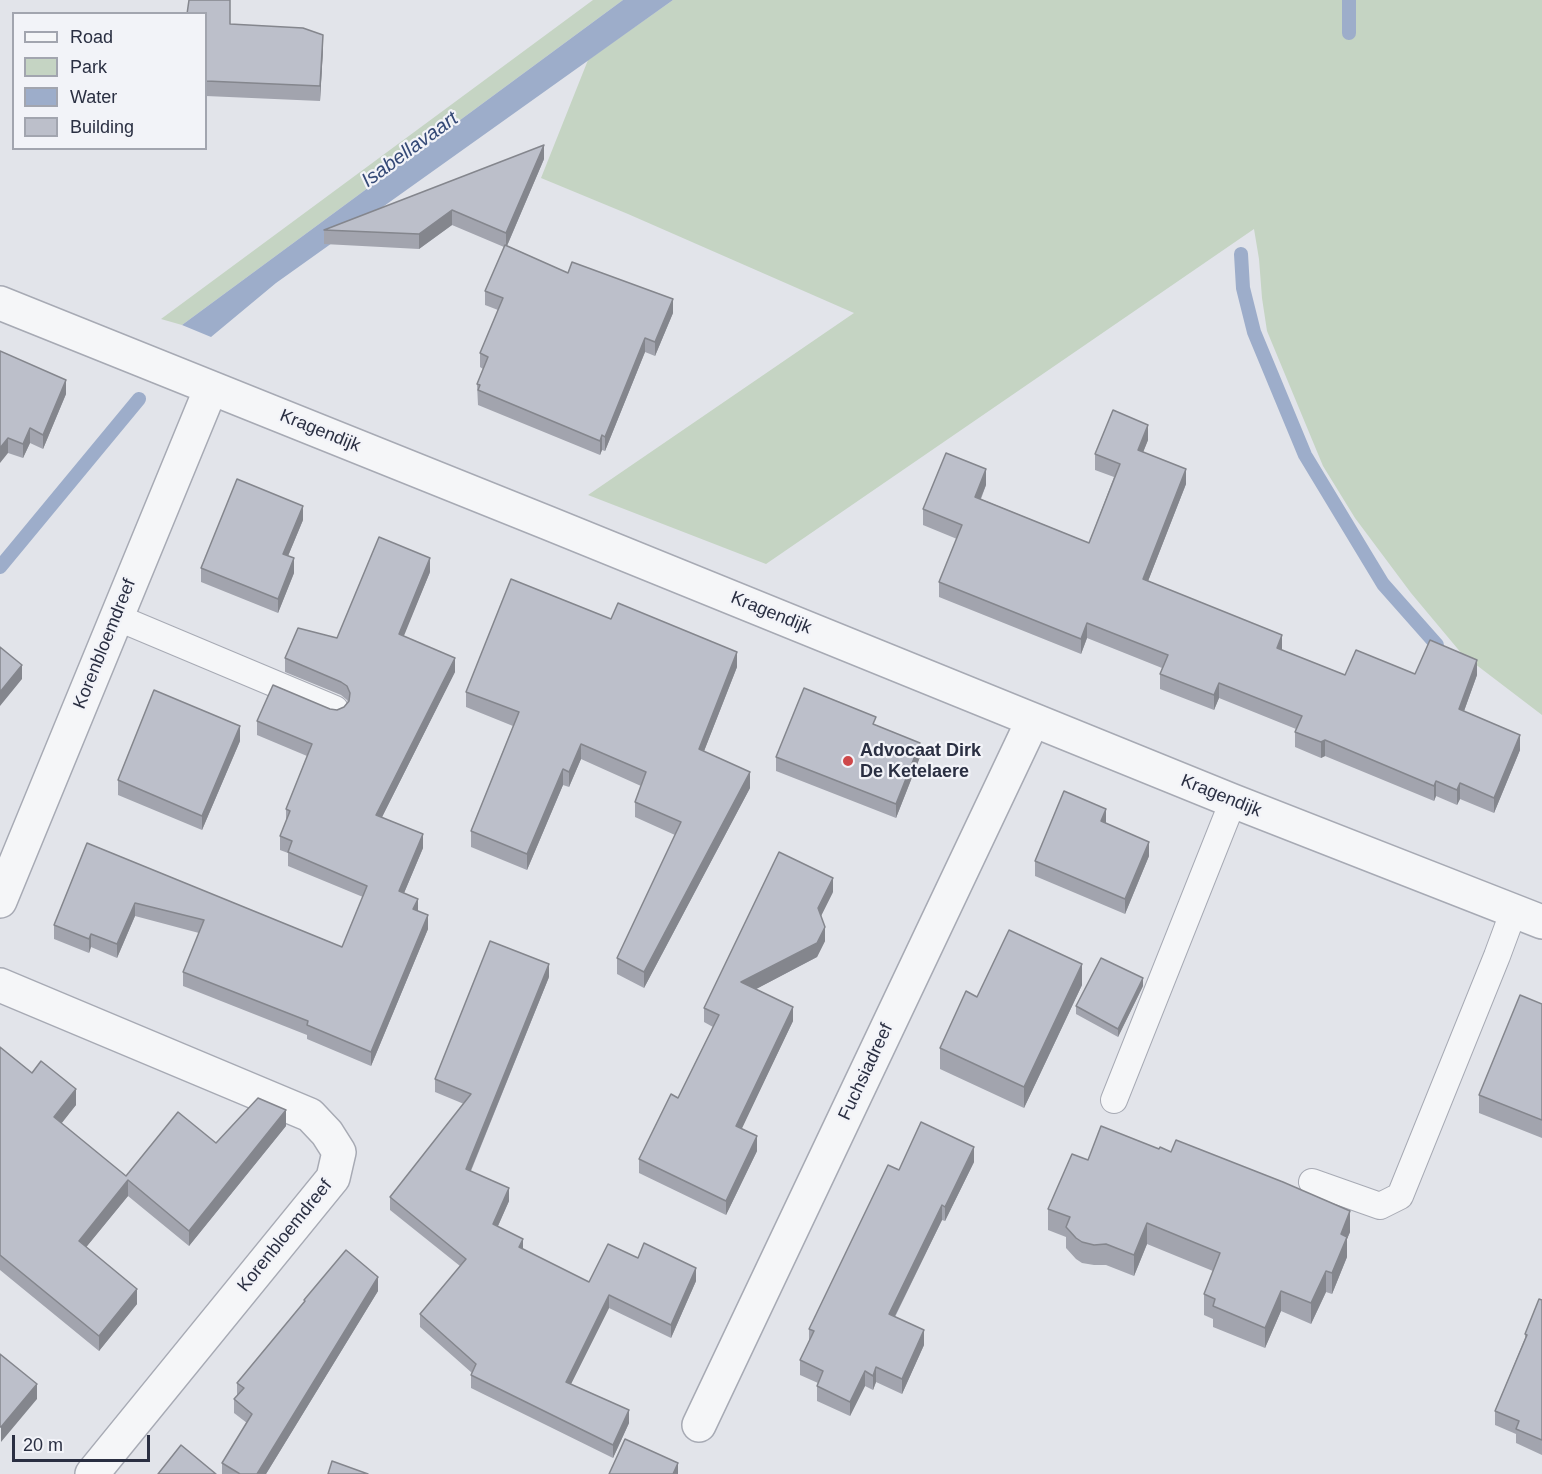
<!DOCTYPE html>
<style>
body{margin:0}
#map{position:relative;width:1542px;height:1474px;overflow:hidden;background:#e2e4ea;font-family:Arial,sans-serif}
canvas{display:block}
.legend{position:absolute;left:12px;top:12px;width:195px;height:138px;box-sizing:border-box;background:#f2f3f8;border:2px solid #a2a5af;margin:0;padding:8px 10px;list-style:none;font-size:18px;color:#2a2f42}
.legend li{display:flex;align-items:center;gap:12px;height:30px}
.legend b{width:30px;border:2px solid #a2a5af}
.scale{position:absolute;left:12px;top:1435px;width:138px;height:27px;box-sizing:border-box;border:3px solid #2a2f42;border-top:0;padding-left:8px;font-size:18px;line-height:21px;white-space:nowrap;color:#2a2f42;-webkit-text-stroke:4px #f2f3f8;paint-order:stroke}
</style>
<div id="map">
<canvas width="1542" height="1474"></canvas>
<ul class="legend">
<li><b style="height:8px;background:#f5f6f8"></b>Road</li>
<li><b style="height:16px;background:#c5d4c3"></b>Park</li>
<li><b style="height:16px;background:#9dadca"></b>Water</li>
<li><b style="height:16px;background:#bcbfca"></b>Building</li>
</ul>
<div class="scale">20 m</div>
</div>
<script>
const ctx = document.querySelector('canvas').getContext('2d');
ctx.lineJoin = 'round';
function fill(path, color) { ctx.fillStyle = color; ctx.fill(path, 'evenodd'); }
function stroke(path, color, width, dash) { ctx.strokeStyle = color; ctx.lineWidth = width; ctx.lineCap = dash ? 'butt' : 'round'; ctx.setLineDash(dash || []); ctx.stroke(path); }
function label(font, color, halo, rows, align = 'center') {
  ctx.font = font + ' Arial,sans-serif'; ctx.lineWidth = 4.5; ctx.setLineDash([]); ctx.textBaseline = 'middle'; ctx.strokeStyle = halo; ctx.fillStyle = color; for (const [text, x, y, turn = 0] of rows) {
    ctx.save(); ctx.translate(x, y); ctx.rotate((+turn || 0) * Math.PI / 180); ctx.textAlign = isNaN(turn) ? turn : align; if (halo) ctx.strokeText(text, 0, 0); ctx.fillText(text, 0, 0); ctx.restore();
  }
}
fill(new Path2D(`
 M593 0H623L182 325 161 319Z
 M673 0H1542V715L1462 654 1411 593 1355 518 1323 466 1267 331 1262 298 1259 259 1254 229 766 564 588 495 854 313 628 214 541 178 588 60Z`), '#c5d4c3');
fill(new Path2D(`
 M623 0H673L276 283 211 337 182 325Z`), '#9dadca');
stroke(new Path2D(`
 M1349 0V33
 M1241 254 1243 288 1254 332 1305 455 1383 584 1437 645
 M0 567 139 399`), '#9dadca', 14);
const service = new Path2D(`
 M116 617 335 709
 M1114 1100 1233 801
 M1312 1182 1380 1206 1400 1196 1497 956 1514 910`);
const minor = new Path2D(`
 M0 303 548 523 1233 801 1542 922
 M0 901 211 388
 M0 985 310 1115 327 1133 339 1152 333 1178 92 1474
 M699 1425 1033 720`);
stroke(service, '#a7aab4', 28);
stroke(minor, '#a7aab4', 36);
stroke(service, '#f5f6f8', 26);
stroke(minor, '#f5f6f8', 33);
fill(new Path2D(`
 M206 14 230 24 323 49 320 101 206 96Z
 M544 159 507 246 568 273 673 313 655 356 645 352 605 451 602 450 600 455 478 405 477 384 483 369 480 367V353L498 310 485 305V291L504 247 452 225 419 249 324 244V230Z
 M0 351 66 394 43 449 30 443 23 458 8 453Z
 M1148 440 1143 452 1186 484 1148 581 1282 650 1345 675 1415 674 1477 675 1464 711 1520 750 1494 813 1460 799 1457 805 1436 796 1434 801 1325 756 1321 758 1295 747V732L1296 729 1219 698 1214 710 1160 689V674L1162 668 1087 638 1081 654 939 597V582L957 539 923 525V509L986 485 981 499 1089 543 1114 477 1095 470V454Z
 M303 520 288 556 294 573 278 613 201 582V568Z
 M430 572 403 636 455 672 382 817 423 848 404 893 418 911 428 929 371 1066 307 1039V1035L183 986V972L199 933 135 916 117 958 91 947 89 953 54 939V925L87 843 342 947 363 897 288 866V853L280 850V836L286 822V809L307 756 257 735V721L330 709 337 710 344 707 348 702 347 700 341 695 285 672V658L337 638Z
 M611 619 737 667 704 751 750 788 644 988 617 974V958L675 835 635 817V802L641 786 581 759 569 787 563 785 527 870 471 847V831L513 726 466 707V692Z
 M876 725 920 757 896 818 776 771V757Z
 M240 741 202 830 118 795V780Z
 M1106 823 1149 856 1125 914 1035 876V861Z
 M833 892 821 916 825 941 817 957 756 989 793 1021 741 1129 757 1151 726 1215 639 1173V1159L678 1098 713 1027 704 1022V1008Z
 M549 977 471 1171 509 1201 498 1226 523 1249 589 1282 638 1258 696 1281 671 1338 609 1308 571 1384 629 1423 613 1458 471 1388V1375L472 1373 420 1327V1314L460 1266 390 1210V1197L464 1104 435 1092V1079Z
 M1082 985 1024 1108 940 1069V1048L977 997Z
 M1143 986 1118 1037 1076 1014V1006Z
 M1542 1004V1138L1479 1113V1095Z
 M0 1047 32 1073 76 1105 61 1123 126 1176 216 1143 286 1126 189 1246 128 1196 86 1247 137 1304 99 1351 0 1270Z
 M1088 1160 1350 1232 1347 1239V1257L1332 1294 1326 1292 1311 1324 1281 1311 1265 1348 1213 1327V1319L1204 1315V1294L1213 1271 1147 1244 1134 1276 1106 1265H1094L1082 1263 1076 1259 1066 1248V1237L1048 1230V1209Z
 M974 1162 945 1221 942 1220 895 1317 924 1345 902 1394 876 1382 873 1390 865 1386 850 1416 817 1401V1386L818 1383 800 1375V1360L809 1341V1329L899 1170Z
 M378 1291 266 1474H222V1463L247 1423 234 1413V1399L237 1396V1383L304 1302V1300Z
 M1542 1300V1455L1516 1443V1434L1495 1425V1411L1525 1338V1334Z`), '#a2a4ae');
fill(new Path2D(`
 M323 35V49L320 101V86Z
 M544 145V159L506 248V233Z
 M452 210V225L419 249V234Z
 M673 299V313L655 356V342Z
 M645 338V352L605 451V437Z
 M66 380V394L43 449V435Z
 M1148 425V440L1138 465V450Z
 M30 428V443L23 458V444Z
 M602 435V450L600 455V441Z
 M8 438V453L0 463V448Z
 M986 469V485L975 512V497Z
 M1186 469V484L1143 594V579Z
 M303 506V520L283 568V554Z
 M294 558V573L278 613V599Z
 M430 558V572L399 648V634Z
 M1087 623V638L1081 654V639Z
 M1282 635V650L1277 648Z
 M737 652V667L699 764V749Z
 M455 658V672L376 829V815Z
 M1477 660V675L1459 725V709Z
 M22 665V679L0 706V692Z
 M1219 683V698L1214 710V695Z
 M240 726V741L202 830V816Z
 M1520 735V750L1494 813V798Z
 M1325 740V756L1321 758V742Z
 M920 743V757L896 818V804Z
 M581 744V759L569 787V772Z
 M563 769V785L527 870V854Z
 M750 772V788L644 988V972Z
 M1436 781V796L1434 801V786Z
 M1460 783V799L1457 805V790Z
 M1106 809V823L1101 821Z
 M423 834V848L399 905V891Z
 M1149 842V856L1125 914V899Z
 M833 878V892L818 922V908Z
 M418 899V913L413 909Z
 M135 903V916L117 958V944Z
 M428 915V929L371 1066V1052Z
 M825 927V941L817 957 741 997V982Z
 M91 934V947L89 953V939Z
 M549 964V977L466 1182V1169Z
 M1082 964V985L1024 1108V1087Z
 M1143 978V986L1118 1037V1029Z
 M793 1007V1021L736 1141V1126Z
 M76 1089V1105L54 1133V1117Z
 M286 1110V1126L189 1246V1231Z
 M757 1136V1151L726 1215V1201Z
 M974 1147V1162L945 1221V1207Z
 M128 1180V1196L79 1256V1241Z
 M509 1188V1201L493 1237V1224Z
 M942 1205V1220L889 1328V1314Z
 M1350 1211V1232L1347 1239V1257L1332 1294V1273L1341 1234Z
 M1147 1223V1244L1134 1276V1255Z
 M523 1239V1252L519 1247Z
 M696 1268V1281L671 1338V1325Z
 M1326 1271V1292L1311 1324V1303Z
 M378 1277V1291L266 1474H257Z
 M137 1289V1304L99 1351V1336Z
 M1281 1291V1311L1265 1348V1328Z
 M609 1295V1308L566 1394V1382Z
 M924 1330V1345L902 1394V1379Z
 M876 1367V1382L873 1390V1376Z
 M865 1371V1386L850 1416V1402Z
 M37 1384V1399L1 1442V1427Z
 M629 1410V1423L613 1458V1445Z
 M678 1463V1474H673Z`), '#84868d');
const building = new Path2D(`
 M189 0H230V24L303 28 323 35 320 86 206 81V14H187Z
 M544 145 506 233 452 210 419 234 324 230Z
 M505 245 568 273 572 262 673 299 655 342 645 338 605 437 602 435 600 441 478 390 480 385 477 384 488 357 480 353 503 298 485 291Z
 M0 351 66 380 43 435 30 428 23 444 8 438 0 448Z
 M1113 410 1148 425 1138 450 1186 469 1143 579 1282 635 1277 648 1345 675 1356 650 1415 674 1430 640 1477 660 1459 709 1520 735 1494 798 1460 783 1457 790 1436 781 1434 786 1325 740 1321 742 1295 732 1302 716 1219 683 1214 695 1160 674 1168 655 1087 623 1081 639 939 582 962 525 923 509 946 453 986 469 975 497 1089 543 1120 464 1095 454Z
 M237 479 303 506 283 554 294 558 278 599 201 568Z
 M379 537 430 558 399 634 455 658 376 815 423 834 399 891 418 899 413 909 428 915 371 1052 307 1025 308 1021 183 972 204 920 135 903 117 944 91 934 89 939 54 925 87 843 342 947 367 886 288 852 292 841 280 836 290 811 286 809 312 744 257 721 273 685 330 709 337 710 344 707 349 701 350 693 347 686 341 682 285 658 298 628 337 638Z
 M511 579 611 619 618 603 737 652 699 749 750 772 644 972 617 958 681 822 635 802 646 772 581 744 569 772 563 769 527 854 471 831 519 712 466 692Z
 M0 647 22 665 0 692Z
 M804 688 876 717 873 724 920 743 896 804 776 757Z
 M154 690 240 726 202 816 118 780Z
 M1064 791 1106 809 1101 821 1149 842 1125 899 1035 861Z
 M779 852 833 878 818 908 825 927 817 943 741 982 793 1007 736 1126 757 1136 726 1201 639 1159 671 1094 678 1098 719 1015 704 1008Z
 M1009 930 1082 964 1024 1087 940 1048 966 991 977 997Z
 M490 941 549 964 466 1169 509 1188 493 1224 523 1239 519 1247 589 1282 608 1244 638 1258 644 1243 696 1268 671 1325 609 1295 566 1382 629 1410 613 1445 471 1375 476 1364 420 1314 466 1259 390 1197 471 1094 435 1079Z
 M1101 958 1143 978 1118 1029 1076 1006Z
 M1520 995 1542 1004V1120L1479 1095Z
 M0 1047 32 1073 41 1061 76 1089 54 1117 126 1176 178 1112 216 1143 258 1098 286 1110 189 1231 128 1180 79 1241 137 1289 99 1336 0 1255Z
 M921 1122 974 1147 945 1207 942 1205 889 1314 924 1330 902 1379 876 1367 873 1376 865 1371 850 1402 817 1386 823 1371 800 1360 814 1331 809 1329 888 1165 899 1170Z
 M1101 1126 1159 1149 1160 1147 1171 1152 1176 1140 1283 1182 1350 1211 1341 1234 1347 1237 1332 1273 1326 1271 1311 1303 1281 1291 1265 1328 1213 1306 1215 1299 1204 1294 1220 1253 1147 1223 1134 1255 1106 1244 1094 1245 1082 1242 1076 1238 1066 1227 1070 1217 1048 1209 1072 1154 1088 1160Z
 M346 1250 378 1277 257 1474H240L222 1463 252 1414 234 1399 244 1388 237 1383 305 1301 304 1300Z
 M1539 1299 1542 1300V1440L1516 1429 1519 1421 1495 1411 1527 1335 1525 1334Z
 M0 1354 37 1384 1 1427H0Z
 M625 1439 678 1463 673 1474H609Z
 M181 1445 216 1474H158Z
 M332 1461 368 1474H328Z`);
fill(building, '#bcbfca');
stroke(building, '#84868d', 1.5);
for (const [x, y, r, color] of [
 [848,761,6,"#ce484a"]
]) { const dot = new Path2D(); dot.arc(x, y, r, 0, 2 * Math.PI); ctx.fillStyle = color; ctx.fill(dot); stroke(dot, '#f2f3f8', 2); }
label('18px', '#2a2f42', '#f2f3f8', [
 ["Kragendijk",320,431,22],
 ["Kragendijk",771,613,22],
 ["Korenbloemdreef",105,644,-68],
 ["Kragendijk",1221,796,22],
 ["Fuchsiadreef",866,1072,-65],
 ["Korenbloemdreef",285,1236,-51]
]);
label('bold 18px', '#2a2f42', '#f2f3f8', [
 ["Advocaat Dirk",860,751],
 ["De Ketelaere",860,772]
], 'left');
label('italic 20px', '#344976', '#f2f3f8', [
 ["Isabellavaart",410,150,-36]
]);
</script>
